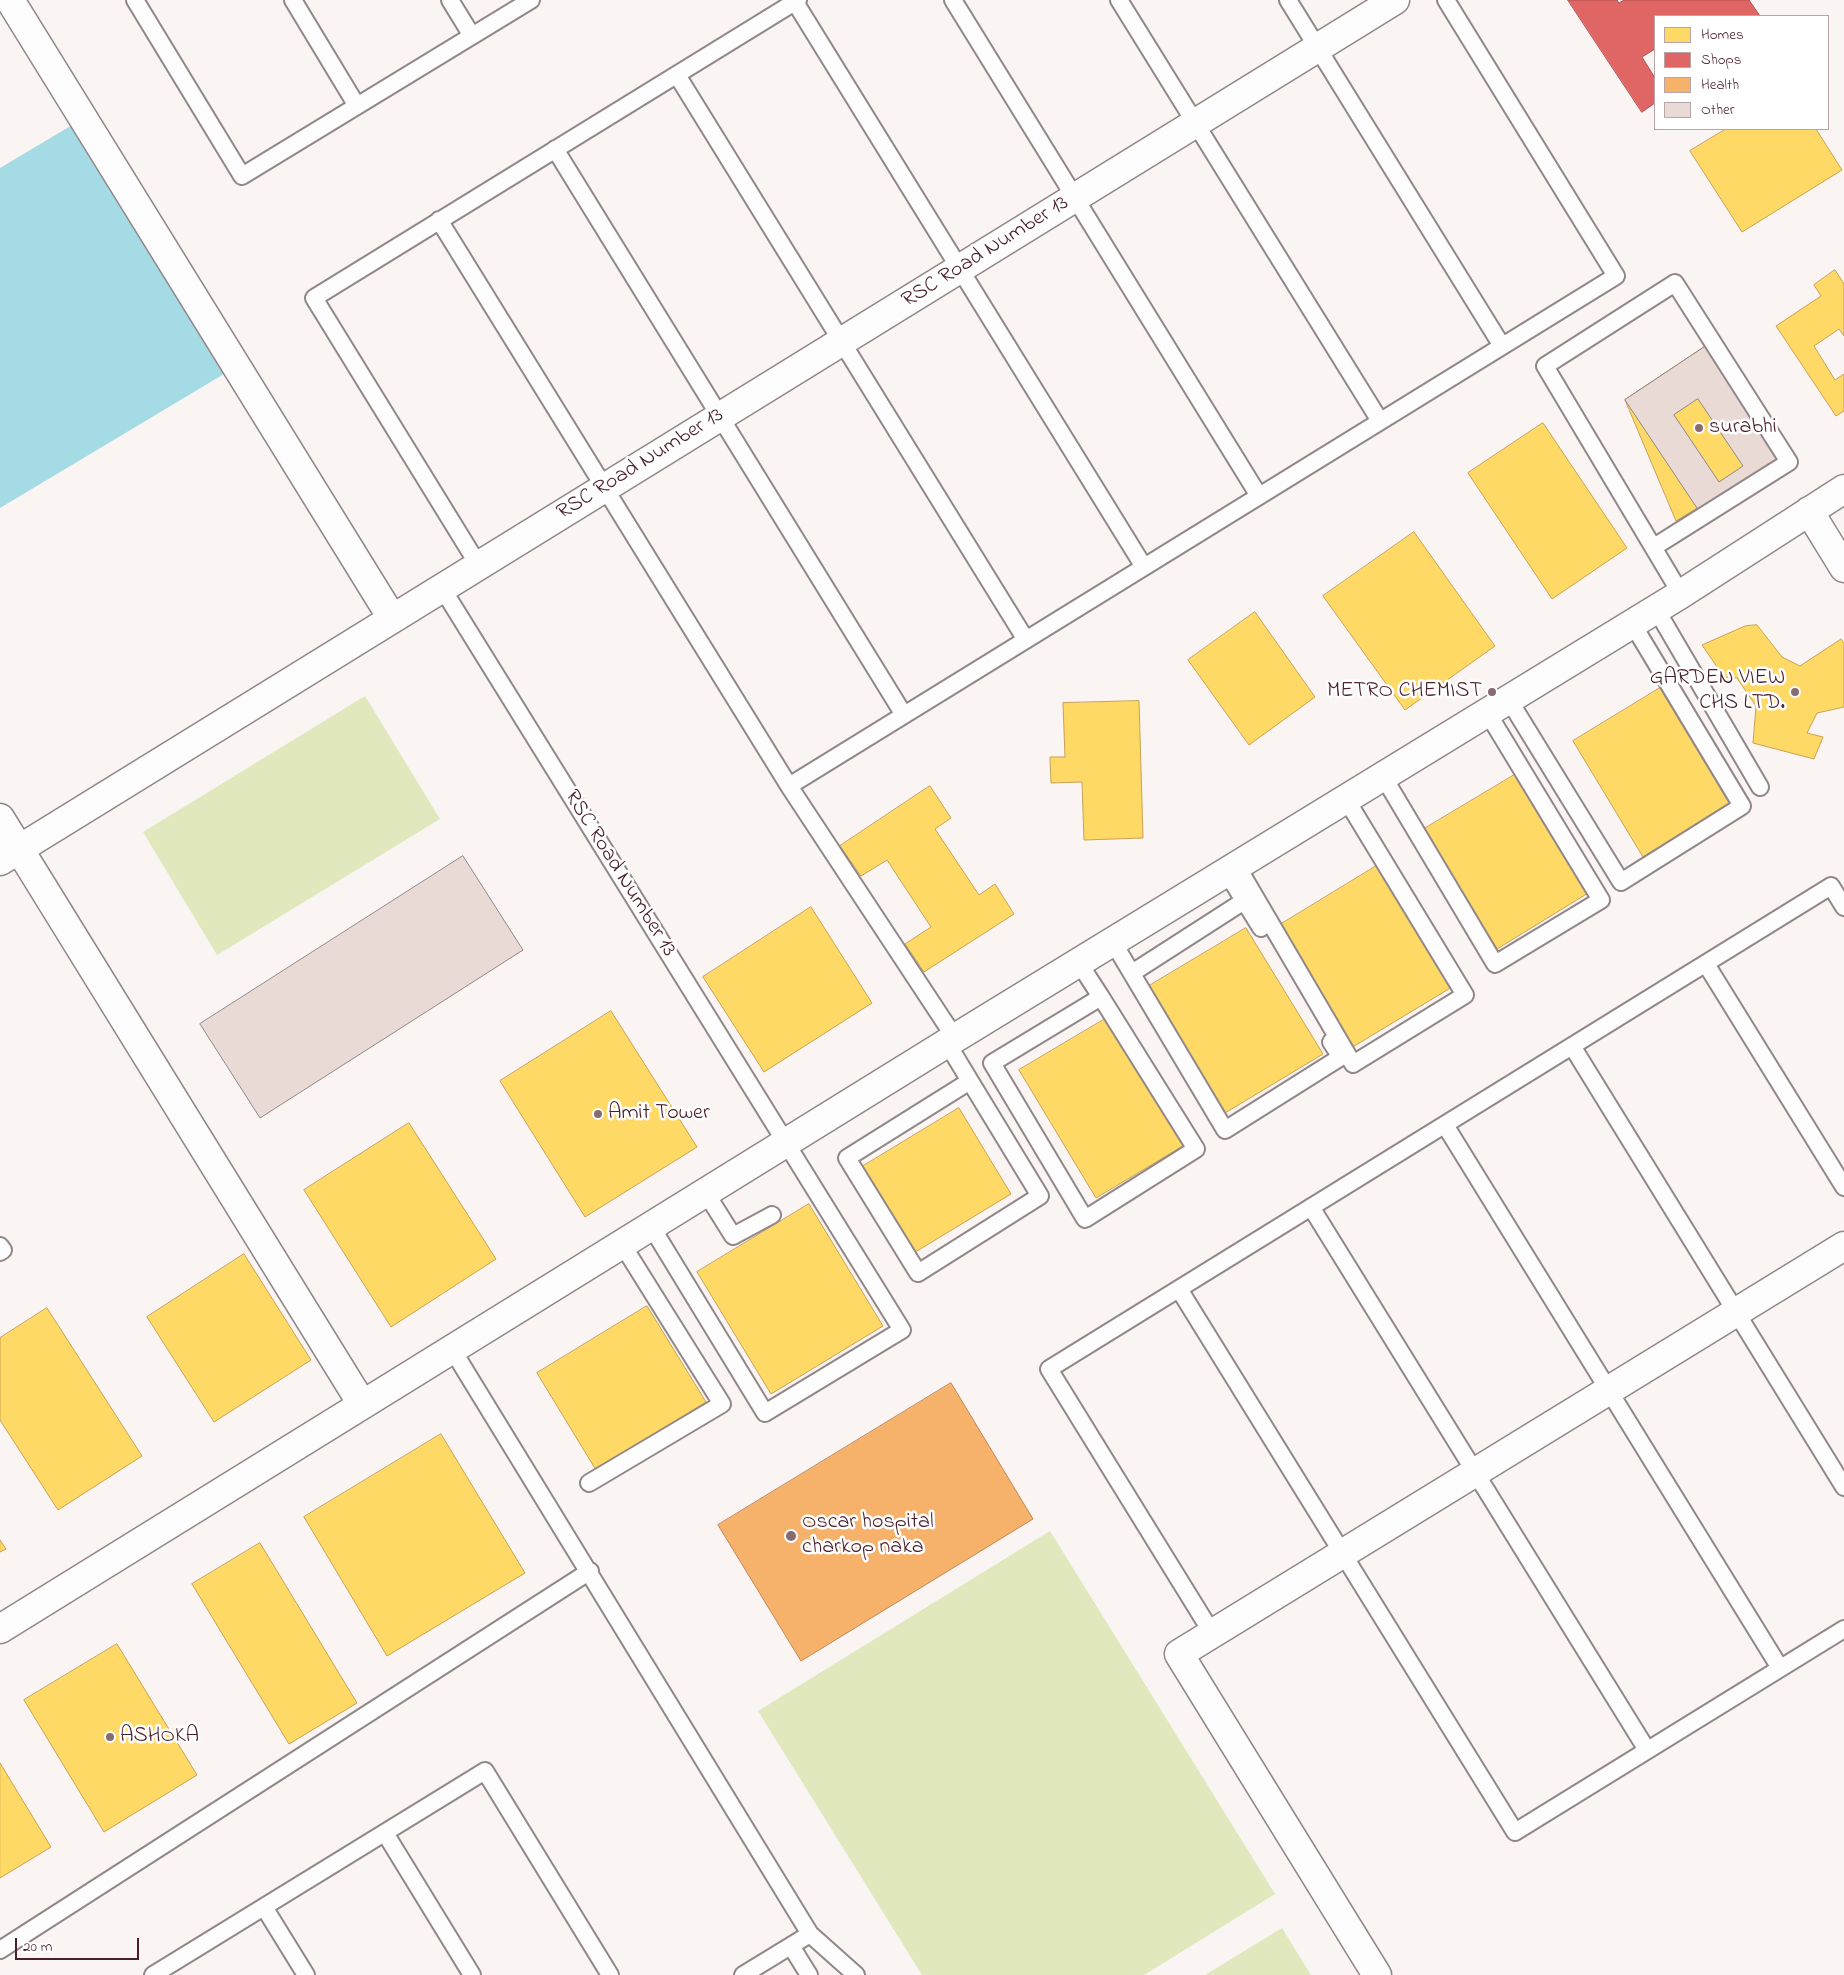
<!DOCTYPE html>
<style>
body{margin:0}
#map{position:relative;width:1844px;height:1975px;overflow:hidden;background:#faf4f2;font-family:"Indie Flower",sans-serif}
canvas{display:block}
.legend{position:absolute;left:1654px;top:15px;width:175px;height:115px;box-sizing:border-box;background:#fff;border:1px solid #b7a5aa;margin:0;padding:6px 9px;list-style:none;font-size:15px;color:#4a1f2b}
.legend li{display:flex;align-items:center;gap:10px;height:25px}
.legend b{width:25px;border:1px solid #b7a5aa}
.scale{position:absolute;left:15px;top:1938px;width:124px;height:22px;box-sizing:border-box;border:2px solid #4a1f2b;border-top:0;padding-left:6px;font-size:15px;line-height:18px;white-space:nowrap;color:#4a1f2b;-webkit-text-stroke:4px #fff;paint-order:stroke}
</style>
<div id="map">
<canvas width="1844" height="1975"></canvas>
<ul class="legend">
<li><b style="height:14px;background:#ffd966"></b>Homes</li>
<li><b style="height:14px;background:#e06666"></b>Shops</li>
<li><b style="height:14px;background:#f6b26b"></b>Health</li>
<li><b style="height:14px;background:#e9dad6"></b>Other</li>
</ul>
<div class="scale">20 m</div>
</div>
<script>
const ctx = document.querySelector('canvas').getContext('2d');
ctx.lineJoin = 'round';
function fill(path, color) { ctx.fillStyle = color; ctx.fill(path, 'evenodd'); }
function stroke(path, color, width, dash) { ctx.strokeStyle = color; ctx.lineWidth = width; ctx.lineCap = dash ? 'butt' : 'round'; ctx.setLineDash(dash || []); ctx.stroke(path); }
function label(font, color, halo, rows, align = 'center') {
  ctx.font = font + ' "Indie Flower",sans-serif'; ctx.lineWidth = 5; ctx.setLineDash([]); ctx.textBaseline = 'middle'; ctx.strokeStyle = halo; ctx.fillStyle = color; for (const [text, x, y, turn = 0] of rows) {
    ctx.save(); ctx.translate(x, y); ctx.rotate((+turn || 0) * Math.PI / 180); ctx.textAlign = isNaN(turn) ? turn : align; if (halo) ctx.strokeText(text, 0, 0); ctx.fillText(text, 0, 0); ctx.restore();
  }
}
fill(new Path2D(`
 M365 696 440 819 217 955 143 832Z
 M1050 1531 1275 1894 1144 1975H922L758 1711Z
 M1282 1928 1311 1975H1205Z`), '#e1e8be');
fill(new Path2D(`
 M94 112 244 362 0 508V168Z`), '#a5dbe5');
const homes = new Path2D(`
 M1726 129H1816L1842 170 1742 232 1690 151Z
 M1835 270 1844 284V336L1839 329 1814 346 1835 380 1844 374V411L1836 416 1776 326 1821 296 1814 285Z
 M1706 346 1781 457 1676 521 1625 400Z
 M1543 423 1627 548 1552 599 1468 473Z
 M1414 532 1495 646 1405 710 1323 596Z
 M1255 612 1315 697 1249 745 1188 660Z
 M1757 625 1782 657 1800 666 1841 639 1844 643V707L1817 713 1807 733 1823 737 1814 759 1753 743 1756 706 1737 678 1724 677 1702 645 1745 626Z
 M1660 688 1730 803 1643 857 1573 741Z
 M1139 701 1143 838 1084 840 1082 782 1051 783 1050 757H1065L1063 703Z
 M1521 771 1593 890 1497 949 1424 829Z
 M930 786 951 818 935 829 979 895 995 884 1014 914 924 972 905 944 931 927 887 860 861 876 840 846Z
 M1378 865 1452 987 1351 1048 1278 926Z
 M811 907 872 1003 764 1072 703 977Z
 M1246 928 1323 1054 1225 1113 1149 986Z
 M611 1011 697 1147 585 1217 500 1081Z
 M1105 1019 1183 1146 1096 1198 1019 1070Z
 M959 1108 1011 1194 912 1254 860 1168Z
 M409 1123 496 1259 391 1327 304 1190Z
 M809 1204 883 1326 771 1394 697 1272Z
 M244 1254 311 1360 214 1422 147 1317Z
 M647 1306 706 1402 596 1470 537 1373Z
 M47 1308 142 1456 58 1510 0 1420V1338Z
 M441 1434 525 1573 387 1656 304 1517Z
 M0 1540 6 1549 0 1552Z
 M260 1543 357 1703 289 1744 192 1584Z
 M117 1644 197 1775 104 1832 24 1700Z
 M0 1763 51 1847 0 1878Z`);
fill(homes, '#ffd966');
stroke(homes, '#c9a154', 1);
const shops = new Path2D(`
 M1568 0H1617L1619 3 1624 0H1749L1760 16H1655V49L1642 57 1655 78V103L1642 112Z`);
fill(shops, '#e06666');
stroke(shops, '#b35154', 1);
const health = new Path2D(`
 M951 1383 1033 1519 801 1661 718 1525Z`);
fill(health, '#f6b26b');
stroke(health, '#c28658', 1);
const building = new Path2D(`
 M1706 346 1781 457 1699 511 1625 400ZM1698 399 1743 466 1719 482 1674 415Z
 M463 856 523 950 260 1118 200 1024Z`);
fill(building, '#e9dad6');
stroke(building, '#928788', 1);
const lane = new Path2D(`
 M135 0 242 176 531 0
 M293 0 357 106
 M450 0 472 36
 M953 0 1259 496
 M1119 0 1380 421
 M1288 0 1502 346
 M795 2 1144 567
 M677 75 1026 640
 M555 149 904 715
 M439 220 789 786 955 1038
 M1654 547 1789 462 1675 283 1545 366 1681 594
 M479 566 314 298 798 0
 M442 588 902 1330 765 1413 651 1226
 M1656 609 1760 787
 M1509 700 1621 882 1742 806 1632 623
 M1383 776 1495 964 1601 900 1487 712
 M789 786 1616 276 1446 0
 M1237 866 1353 1064 1465 995 1346 799
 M1227 873 1261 928
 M1113 942 1225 1130 1341 1057 1331 1042
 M1079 963 1101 997 992 1063 1085 1219 1196 1149 1101 997
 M1706 964 1844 1187
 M1132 973 1244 901
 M947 1043 970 1081 847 1158 918 1273 1040 1196 970 1081
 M1572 1046 1844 1487
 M1445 1125 1780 1668
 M706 1193 733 1236 772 1215
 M1311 1207 1647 1750
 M0 1246 3 1250 0 1252
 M1179 1289 1515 1832 1844 1629
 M452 1349 810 1934 856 1975
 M589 1483 722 1404 622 1244
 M1212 1633 1049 1369 1831 886 1844 907
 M385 1833 472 1975
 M264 1907 306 1975
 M791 1946 809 1975
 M0 1950 590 1571
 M153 1975 485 1771 610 1975
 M743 1975 810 1934`);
const street = new Path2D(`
 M10 0 392 618
 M1809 511 1844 568
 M0 818 362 1404
 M0 861 1395 0
 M0 1629 947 1043 1681 594 1844 489
 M1377 1975 1179 1654 1844 1246`);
stroke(lane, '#928788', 20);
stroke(street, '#928788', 31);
stroke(lane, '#fefdfd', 16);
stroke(street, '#fefdfd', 28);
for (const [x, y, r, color] of [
 [1699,428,5,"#886a71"],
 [1492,692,5,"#886a71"],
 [1795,692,5,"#886a71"],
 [598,1114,5,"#886a71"],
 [791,1536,6,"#886a71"],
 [110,1737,5,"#886a71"]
]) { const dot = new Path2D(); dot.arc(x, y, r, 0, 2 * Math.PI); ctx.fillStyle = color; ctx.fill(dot); stroke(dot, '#fff', 2); }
label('22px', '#4a1f2b', '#fff', [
 ["RSC Road Number 13",986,253,-32],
 ["RSC Road Number 13",641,465,-32],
 ["RSC Road Number 13",619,874,58]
]);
label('22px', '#4a1f2b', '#fff', [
 ["surabhi",1709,428],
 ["GARDEN VIEW",1785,679,"right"],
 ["CHS LTD.",1785,704,"right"],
 ["METRO CHEMIST",1482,692,"right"],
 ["Amit Tower",608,1114],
 ["Oscar hospital",802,1523],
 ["charkop naka",802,1548],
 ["ASHOKA",120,1737]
], 'left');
</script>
